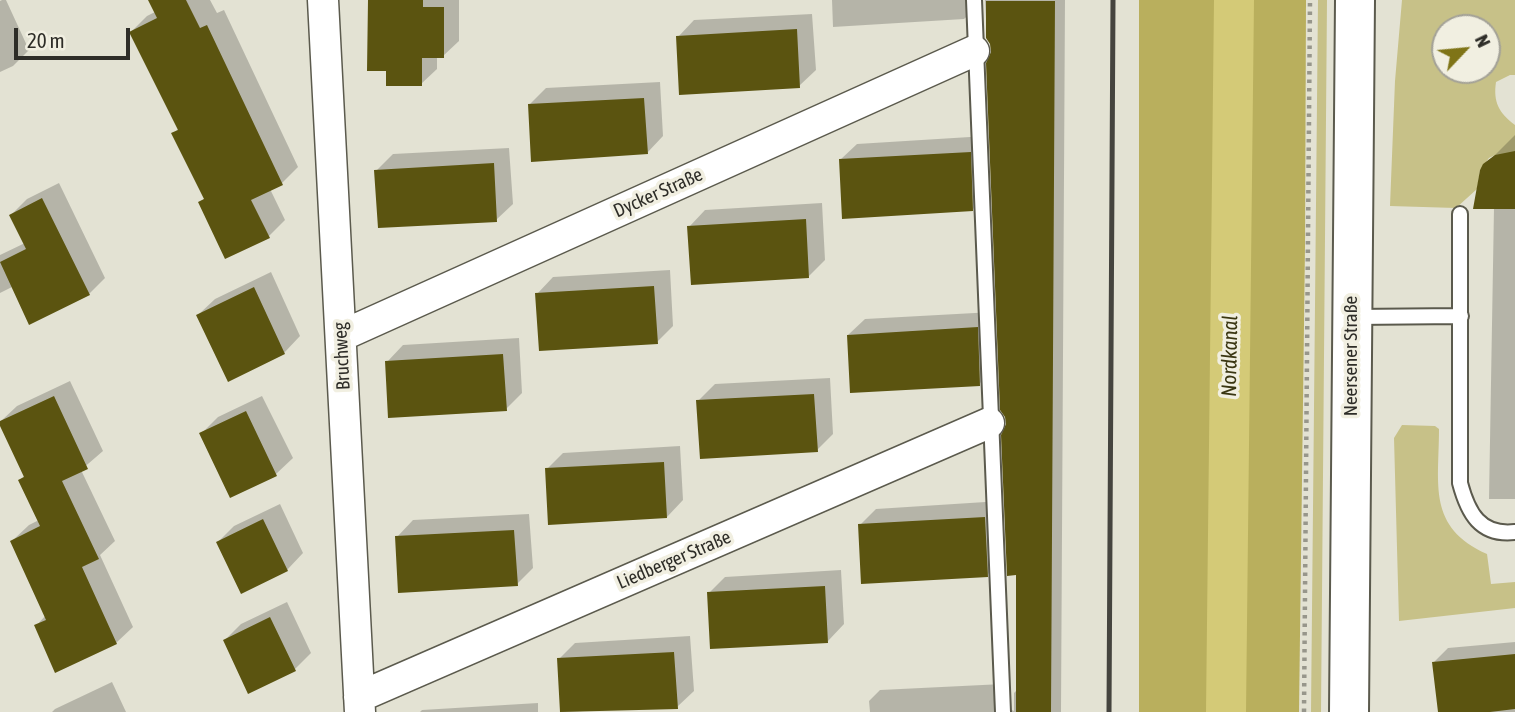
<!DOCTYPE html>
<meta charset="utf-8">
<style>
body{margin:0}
#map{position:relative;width:1515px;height:712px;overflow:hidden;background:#e3e2d3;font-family:"Asap Condensed",sans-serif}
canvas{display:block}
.north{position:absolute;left:1431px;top:14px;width:70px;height:70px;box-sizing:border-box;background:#f1efe1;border:2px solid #a3a197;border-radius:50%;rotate:64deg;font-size:19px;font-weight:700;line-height:28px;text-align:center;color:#2e2d28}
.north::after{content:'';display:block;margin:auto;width:24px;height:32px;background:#7f7417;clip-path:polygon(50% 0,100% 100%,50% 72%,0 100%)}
.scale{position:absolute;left:14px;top:28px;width:116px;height:32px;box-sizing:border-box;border:4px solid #2e2d28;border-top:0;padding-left:9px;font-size:21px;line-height:24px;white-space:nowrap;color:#2e2d28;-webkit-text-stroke:5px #f1efe1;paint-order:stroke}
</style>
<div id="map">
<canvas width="1515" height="712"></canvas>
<div class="north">N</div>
<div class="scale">20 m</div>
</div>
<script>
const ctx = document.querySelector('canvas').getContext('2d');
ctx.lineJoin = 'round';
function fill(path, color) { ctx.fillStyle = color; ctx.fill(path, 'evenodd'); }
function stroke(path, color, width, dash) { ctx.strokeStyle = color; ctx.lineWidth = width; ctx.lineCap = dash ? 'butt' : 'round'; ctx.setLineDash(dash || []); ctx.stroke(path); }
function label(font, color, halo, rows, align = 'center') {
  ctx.font = font + ' "Asap Condensed",sans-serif'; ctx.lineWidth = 7; ctx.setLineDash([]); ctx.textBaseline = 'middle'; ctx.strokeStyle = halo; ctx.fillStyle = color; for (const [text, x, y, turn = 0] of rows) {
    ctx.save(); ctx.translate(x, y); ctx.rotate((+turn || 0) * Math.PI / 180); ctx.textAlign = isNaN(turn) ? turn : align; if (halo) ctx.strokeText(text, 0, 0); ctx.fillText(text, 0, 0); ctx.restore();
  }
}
fill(new Path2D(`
 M1318 0H1327L1321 712H1311Z
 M1402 0H1515V75H1510L1496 82C1493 102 1499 113 1515 125V156L1495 155 1489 158 1480 170 1477 189 1456 208 1390 206 1395 81ZM1445 28H1487V70H1445Z
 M1402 425 1435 426 1439 429C1439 485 1427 527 1487 554L1491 584 1515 582V608L1399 621 1394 438Z`), '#c7c188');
fill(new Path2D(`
 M1139 0H1306L1305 246 1299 712H1139Z`), '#b9af5d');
fill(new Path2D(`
 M2 0H6L29 50 13 66 0 72V1Z
 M150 0H210L217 13 224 10 298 167 282 183 270 189 285 220 269 236 200 203 205 198 173 134 179 128 131 32 147 16 155 12Z
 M369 0H459V41L443 56H437V69L421 84 388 69Z
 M832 0H975V9L964 19 833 27Z
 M985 0H1065L1061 712H870L869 701 880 690 1003 684 1005 707 1014 711V693L1018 689V573L993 52 992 44 987 38Z
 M812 14 816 70 799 86 678 37 694 20Z
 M660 82 663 136 647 153 529 105 546 88Z
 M1515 135V499H1489L1494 207 1491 159Z
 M986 136 989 193 972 210 840 160 857 144Z
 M509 148 513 204 496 220 376 171 393 154Z
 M59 183 105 278 89 294 12 287 0 293V255L25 243 11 215 27 199Z
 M822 203 825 260 808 277 689 227 705 210Z
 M670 270 673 326 657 342 537 294 553 277Z
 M271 272 300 336 284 353 198 315 215 299Z
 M993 312 996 368 979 384 848 335 865 319Z
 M519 338 522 393 506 409 387 362 403 345Z
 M830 378 833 434 817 450 698 401 715 384Z
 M70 381 103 451 81 470 115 541 100 555 133 627 116 643 36 626 46 615 12 541 29 525 39 520 20 480 25 475 0 422 17 406Z
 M262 396 293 458 276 474 231 496 201 434 218 417Z
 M680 446 683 500 667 517 547 469 563 453Z
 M1001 501 1004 559 987 575 860 525 876 509Z
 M280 504 303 553 287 570 218 542 234 526Z
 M529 514 533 568 517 584 397 537 413 520Z
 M841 570 844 624 828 641 709 593 725 577Z
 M287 602 311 653 295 669 225 640 241 624Z
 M690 636 694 691 677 707 562 712 559 659 575 643Z
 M1515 642V712H1440L1434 662 1448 648Z
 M112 682 126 712H52L55 709Z
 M538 703V712H420L422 710Z`), '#0003');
stroke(new Path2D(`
 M1226 712 1234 0`), '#d4ca77', 40);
fill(new Path2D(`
 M148 0H186L200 28 207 25 283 185 251 200 270 238 225 259 198 202 204 199 171 133 178 130 129 32 157 18Z
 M368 0H423V7H444V58H422V86H386V71H367Z
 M986 1H1055L1051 712H1016V575L1007 576 1001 435 1006 424 1005 417 1000 410 986 63 991 52 990 44 986 38Z
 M797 29 800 88 679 95 676 36Z
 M644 98 648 154 531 162 528 104Z
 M1515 151V209H1473L1480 170 1483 164 1495 155Z
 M971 152 973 211 842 219 839 159Z
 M494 163 497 222 378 228 374 170Z
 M42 198 90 295 29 325 0 262 26 249 9 215Z
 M806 219 809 278 691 285 687 226Z
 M654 286 658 344 539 351 535 293Z
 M254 287 285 354 228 382 196 315Z
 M978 327 980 386 850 393 847 335Z
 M503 354 507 411 388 418 385 361Z
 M814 394 818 452 700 459 696 400Z
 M54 396 88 469 62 481 99 559 82 567 117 644 55 673 34 625 46 620 10 541 40 526 18 480 24 477 0 426V421Z
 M246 411 277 476 230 498 199 433Z
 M664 462 667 518 548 525 545 468Z
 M985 517 988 577 861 584 858 524Z
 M263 519 288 571 241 594 216 542Z
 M514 530 518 586 398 593 395 536Z
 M825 586 828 643 710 649 707 592Z
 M270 617 296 671 248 694 223 640Z
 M674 652 678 709 560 712 557 658Z
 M1515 654V709L1490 712H1438L1432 662Z`), '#5b5410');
const lane = new Path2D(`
 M974 0 1003 712
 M1460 214V483C1468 513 1480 536 1515 532
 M1353 317 1461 316`);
const street = new Path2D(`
 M323 0 360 712
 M341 336 974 51
 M359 697 989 423`);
const secondary = new Path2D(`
 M1349 712 1355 0`);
stroke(lane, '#5b5a4d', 18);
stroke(street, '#5b5a4d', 33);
stroke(secondary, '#5b5a4d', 42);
stroke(new Path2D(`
 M1304 712 1310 0`), '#97968b', 4.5, [3.5, 5]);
stroke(lane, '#fff', 14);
stroke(street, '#fff', 30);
stroke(secondary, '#fff', 38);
stroke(new Path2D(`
 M1109 712 1113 0`), '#45443e', 5);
label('19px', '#2e2d28', '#f1efe1', [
 ["Dycker Straße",658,193,-24],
 ["Bruchweg",342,356,-93],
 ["Neersener Straße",1351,356,-90],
 ["Liedberger Straße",674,560,-23]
]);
label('italic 21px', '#3a3612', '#f1efe1', [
 ["Nordkanal",1230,356,-89]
]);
</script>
